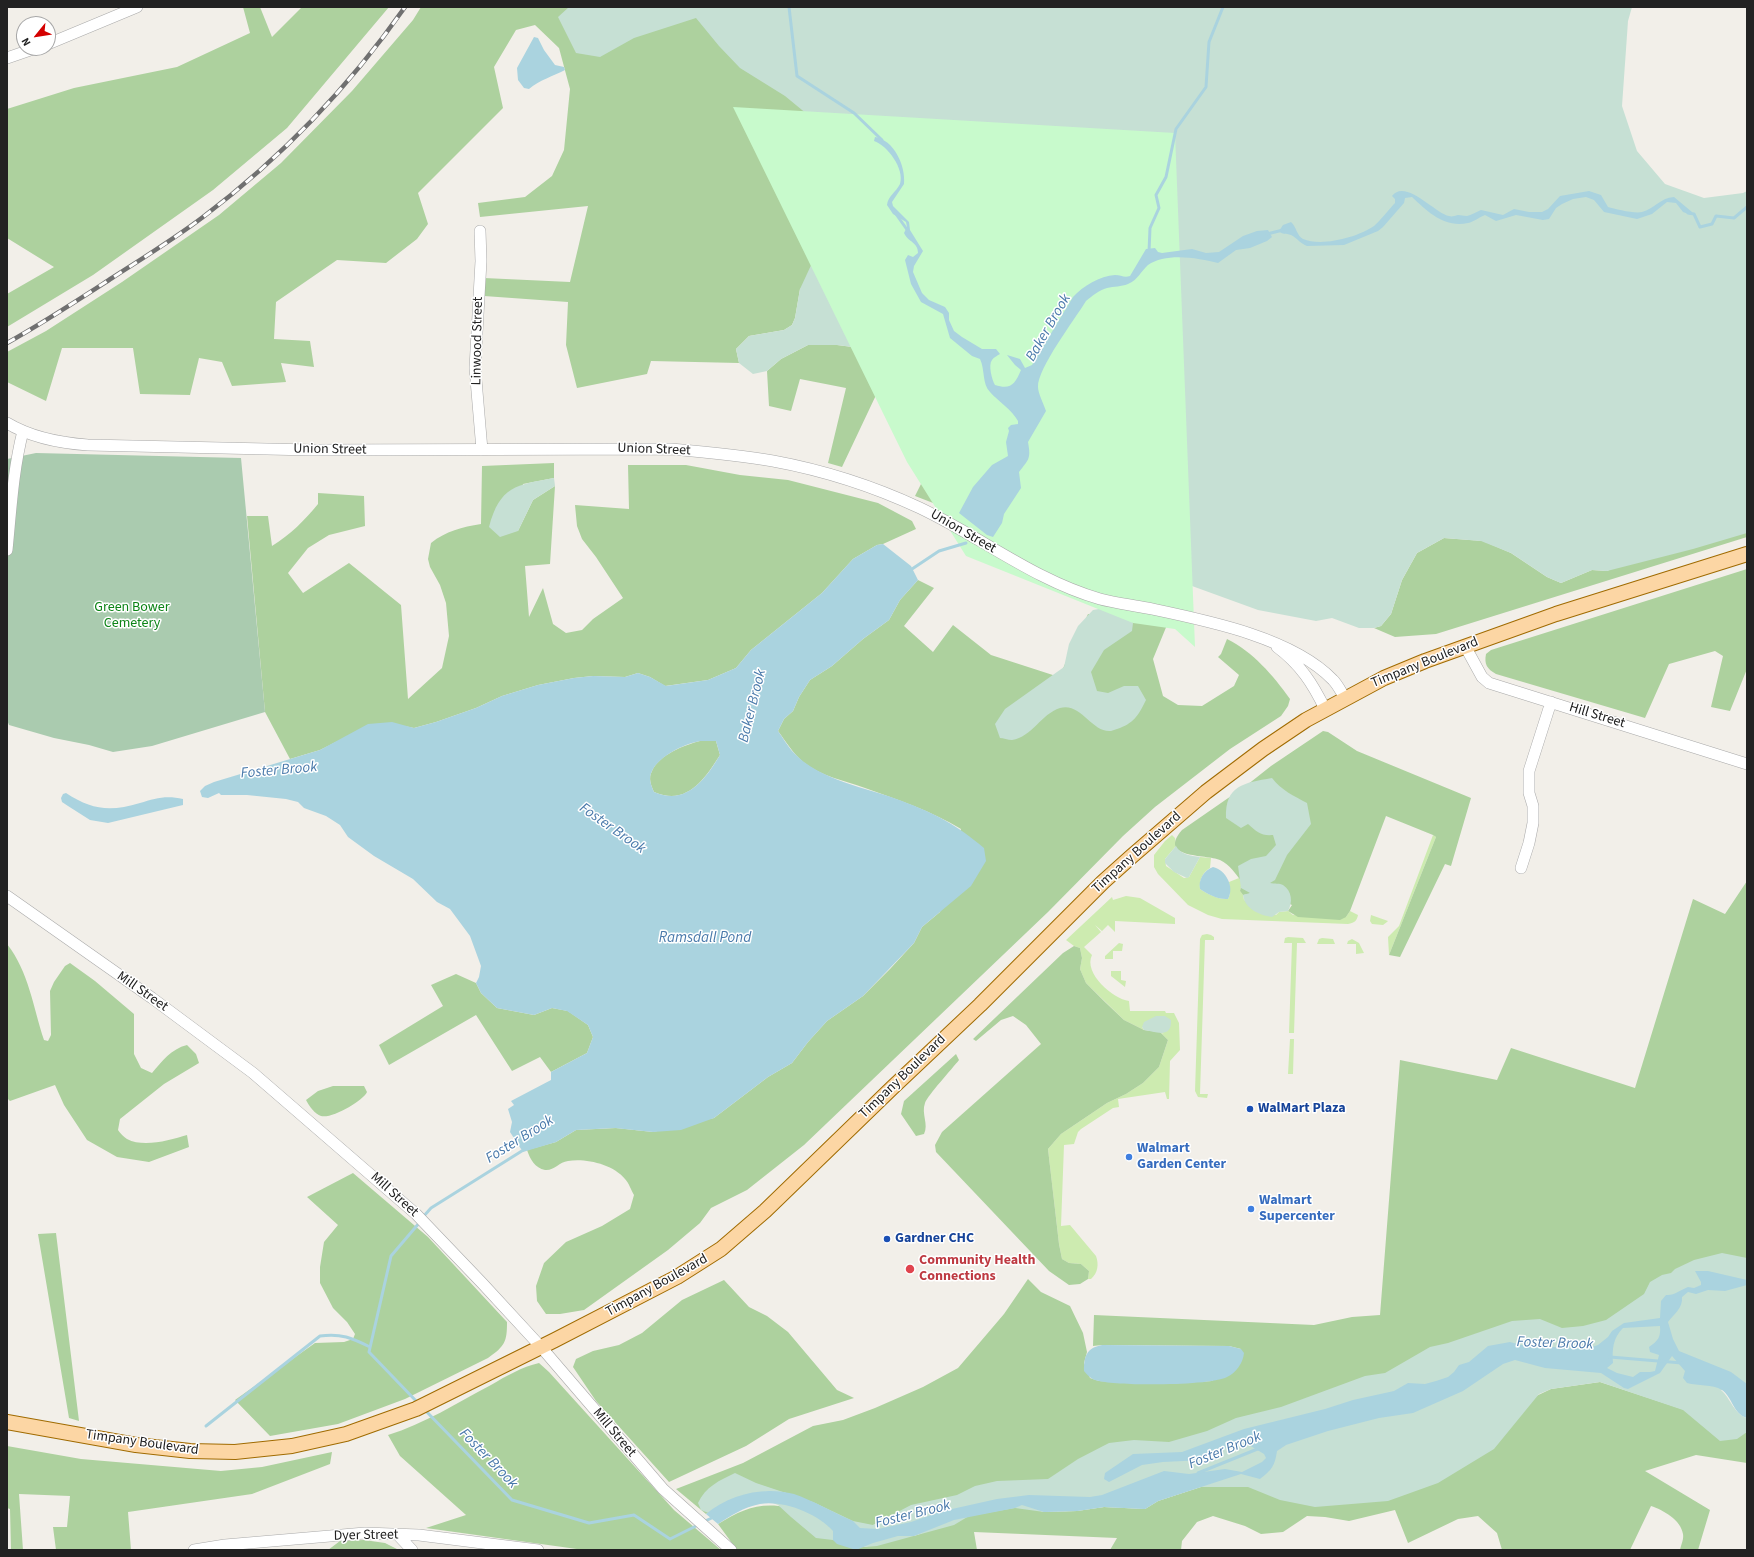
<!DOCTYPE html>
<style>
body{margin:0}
#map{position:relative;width:1754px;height:1557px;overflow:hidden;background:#f2efe9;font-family:"Source Sans 3",sans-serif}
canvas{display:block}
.frame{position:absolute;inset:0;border:8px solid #222;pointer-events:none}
.north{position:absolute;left:16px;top:16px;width:40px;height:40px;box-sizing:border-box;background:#fff;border:1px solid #a7a7a7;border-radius:50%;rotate:240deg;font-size:11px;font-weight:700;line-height:16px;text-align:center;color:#222}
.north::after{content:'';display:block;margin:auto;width:14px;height:18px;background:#d40000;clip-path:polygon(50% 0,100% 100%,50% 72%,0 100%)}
</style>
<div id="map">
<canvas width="1754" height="1557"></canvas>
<div class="frame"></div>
<div class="north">N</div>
</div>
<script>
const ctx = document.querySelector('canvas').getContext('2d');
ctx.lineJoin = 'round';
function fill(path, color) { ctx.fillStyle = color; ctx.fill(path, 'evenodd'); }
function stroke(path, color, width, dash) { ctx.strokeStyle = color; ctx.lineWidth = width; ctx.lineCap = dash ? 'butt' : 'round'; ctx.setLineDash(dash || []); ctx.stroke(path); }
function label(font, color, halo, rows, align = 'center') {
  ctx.font = font + ' "Source Sans 3",sans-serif'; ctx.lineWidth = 3; ctx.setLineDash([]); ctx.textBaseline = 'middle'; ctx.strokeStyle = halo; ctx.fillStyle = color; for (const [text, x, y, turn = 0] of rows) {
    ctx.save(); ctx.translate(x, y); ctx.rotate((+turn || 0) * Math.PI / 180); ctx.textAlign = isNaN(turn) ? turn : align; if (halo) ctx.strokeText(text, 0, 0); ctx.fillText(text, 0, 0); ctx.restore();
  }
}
fill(new Path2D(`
 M1172 835 1175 838 1176 846 1165 859 1166 866 1184 878 1189 877 1200 857 1211 858 1210 868C1203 872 1199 880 1200 889 1207 894 1220 900 1228 899L1230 894 1229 882 1239 878 1242 882 1240 891 1243 895 1244 900 1276 915 1279 912 1288 911 1293 915 1346 917 1350 911 1358 915C1357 921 1354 923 1348 924L1222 919 1208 915 1188 905 1158 874 1154 867V855L1165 841Z
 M1433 835 1436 837 1389 955 1388 937 1399 926Z
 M1126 896 1140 898 1175 918V924L1115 921V932L1108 925 1102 931 1095 925 1101 932 1084 947 1092 955C1083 973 1113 999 1129 1001L1130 1011H1165L1166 1013H1174L1179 1023 1180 1050 1170 1061 1169 1099H1167L1165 1092 1118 1099 1119 1107 1113 1108 1081 1129 1078 1132 1074 1144 1064 1145 1061 1226 1070 1225 1096 1256C1099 1264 1098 1273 1091 1279H1088L1089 1271 1081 1264 1069 1263 1062 1259 1059 1244 1048 1149 1061 1134 1107 1103 1126 1094 1143 1083 1159 1067 1168 1040 1160 1032 1164 1034 1142 1027 1144 1030 1124 1020 1086 983 1080 969 1082 958 1080 948 1074 946 1066 940 1112 897 1113 900Z
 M1371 915 1388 921 1387 922 1383 925 1372 924 1370 921Z
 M1207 934 1211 935 1214 937V940H1205L1200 1094H1208L1207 1098 1198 1097 1195 1091 1200 939 1202 935Z
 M1288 937 1303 938 1306 943H1297L1294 1033H1289L1292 943H1284L1285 938Z
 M1322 938 1333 939 1335 944H1317L1319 939Z
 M1352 939 1359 943 1364 953 1356 954V944H1347L1348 941Z
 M1119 943 1123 944 1122 951H1113V959H1105V956Z
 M1111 971H1121V980L1126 981 1125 987 1111 976Z
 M1290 1039H1294L1293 1074H1288Z`), '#cdebb0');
fill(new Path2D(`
 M243 7H260L272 37 302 7H389L287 128 213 190 93 275 7 327V294L54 267 7 238V109L74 88 177 67 250 33Z
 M421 7H1211L800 289 795 318 792 325 784 330 749 336 736 349 739 363 651 361 647 374 577 388 566 345 568 302 484 296V278L570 282 588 206 480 217 478 203 525 197 552 176 564 150 570 89 559 48 535 25 516 30 494 67 503 108 418 193 428 224 417 239 386 263 337 260 276 302 274 339 310 341 314 367 281 363 286 382 232 386 222 362 199 358 190 395 140 394 133 348H62L46 401 7 382V352L46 331 122 282 219 215 281 163 352 91 413 20Z
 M808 345H837L892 352 959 513 915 496 926 474 886 374 842 467 828 463 846 388 800 379 791 411 769 406 767 371 781 359Z
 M554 463V478L523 484 518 531 533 500 555 486 550 564 525 566 529 617 543 588 553 624 566 633 582 630 593 619 623 598 596 557 582 539 577 526 575 505 629 509 628 465H686L740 475 788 480 878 503 912 521 916 529 883 544 877 545 853 559 822 593 751 650 736 668 708 680 665 686 650 677 638 673 625 677 593 676 574 678 538 685 502 696 476 708 436 722 414 728 404 726 344 738 320 750 290 759 265 712 247 516H268L272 546C291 534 304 521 318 504V493L364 496 365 526 329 535 308 548 288 573 303 593 349 563 401 605 408 699 442 668 449 636 446 603 440 585 430 567 428 559 431 543C446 531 462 527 481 524L482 466Z
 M1747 508V537L1436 634 1395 637 1374 628 1381 626 1391 614 1402 580 1417 553 1444 538 1483 541 1511 553 1547 577 1561 583 1592 570 1607 571Z
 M1747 569V669L1730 711 1711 707 1723 656 1715 651 1669 664 1645 718 1496 674C1487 669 1484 664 1486 654L1491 650Z
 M918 580 934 588 904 626 933 652 953 625 991 655 1059 677 1088 614 1167 625 1153 659 1163 696 1178 705 1202 706 1234 686 1239 675 1218 657 1221 654 1227 639C1253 652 1273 675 1290 699L1288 706 1281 716 1230 749 1155 807 1123 836 1048 912 804 1145 747 1190 711 1208 700 1223 668 1250 584 1310 560 1314H546L537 1301 536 1286 544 1263 566 1242 602 1226 630 1209 634 1195C631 1190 629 1183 625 1179 613 1164 585 1158 568 1161 559 1162 554 1171 545 1170 535 1168 530 1159 527 1150L556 1142 576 1130 616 1128 653 1132 714 1118 768 1077 792 1063 808 1042 827 1021 863 996 890 969 914 943 922 927 940 912 961 829C931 811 899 800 865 788 844 780 822 777 803 762 793 753 786 742 778 731L784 719 793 711 799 697 810 680 832 666 863 639 889 620 900 600Z
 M1323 731 1328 732 1357 751 1471 798 1451 866 1445 864 1400 957 1389 955 1436 837 1433 835 1386 816 1350 911 1346 917 1340 920 1298 917 1288 911 1292 905 1257 889 1249 894 1243 895 1240 891 1242 882C1235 873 1230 865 1220 860 1206 854 1157 859 1182 830L1247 785 1271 766Z
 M700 741H716L720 755C704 780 687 806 654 792 651 785 648 778 652 771 659 755 684 745 700 741Z
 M1747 881V1280L1642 1301 1632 1315 1112 1469 860 1528C836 1515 794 1487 766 1492 748 1495 730 1503 713 1509L706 1514 676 1489 743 1463 813 1426 843 1420 875 1408 923 1387 958 1368 1004 1314 1028 1279 1041 1292 1070 1306 1083 1333 1087 1352 1084 1363 1090 1378 1099 1381 1164 1384 1212 1381 1241 1349 1229 1346 1102 1345 1093 1346 1094 1315 1314 1325 1352 1317 1380 1315 1400 1060 1497 1080 1511 1048 1635 1088 1693 899 1725 914Z
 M7 944C29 972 33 1007 44 1040L48 1041 51 1035 50 991 54 982 65 966 70 963 95 981 134 1014V1054L141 1068 152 1073C162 1061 171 1049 187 1045L196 1054 199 1063 164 1084 120 1119 118 1130C120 1133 124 1137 127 1139 144 1148 170 1140 187 1135L189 1147 149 1162 117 1157 87 1140 64 1105 55 1085 10 1101 7 1098Z
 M1074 946 1080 948 1082 958 1080 969 1086 983 1105 1002 1124 1020 1144 1030 1160 1032 1168 1040 1159 1067 1143 1083 1126 1094 1107 1103 1061 1134 1048 1149 1059 1244 1062 1259 1069 1263 1081 1264 1089 1271 1088 1279 1080 1284 1069 1285 1049 1271 936 1152 935 1145 942 1132 1041 1044 1026 1025 1013 1016 1001 1020 976 1041 973 1039 1063 953Z
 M456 974 476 983 481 993 497 1008 534 1015 552 1008 568 1011 588 1025 593 1037 587 1053 551 1072 540 1057 512 1071 476 1015 389 1065 379 1045 443 1006 431 985Z
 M956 1054 959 1060C952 1069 928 1095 925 1103 921 1114 929 1124 924 1134L916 1136 901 1114 904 1101Z
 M333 1086H364L367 1092C363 1101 332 1119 321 1116 315 1114 309 1106 306 1100L318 1091Z
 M353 1173 428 1237 507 1322C507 1342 505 1346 488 1358L405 1399 338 1424 270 1436 235 1400 315 1343 344 1342 353 1339 355 1334 347 1322 333 1308 320 1283V1267L324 1242 338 1225 307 1197Z
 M56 1233 79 1421 69 1418 38 1234Z
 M724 1280 749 1307 767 1316 788 1332 837 1390 854 1398 789 1419 746 1446 669 1482 596 1401 573 1367 576 1359 593 1351 619 1345 642 1333 682 1300Z
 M539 1363 549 1372 674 1510 721 1550H584L426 1528 466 1515 400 1456 388 1435C424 1424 457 1403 491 1385 506 1376 522 1367 539 1363Z
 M1600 1382 1697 1414 1742 1433 1747 1432V1463L1696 1455 1645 1471 1710 1510 1698 1550H1680C1681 1545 1684 1539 1683 1534 1681 1520 1663 1510 1651 1506L1630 1550H1502L1497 1533 1478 1516 1458 1519 1408 1543 1395 1510 1349 1521 1325 1517 1307 1516 1283 1532 1261 1534 1245 1526 1213 1516 1197 1522 1182 1541 1181 1550H1110L1117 1538 974 1532 977 1550H737L718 1524C742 1509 759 1502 787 1507L865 1547 898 1536H914L969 1516 1022 1505 1044 1512 1077 1511 1104 1507 1145 1509 1158 1501 1241 1474 1532 1398 1551 1389Z
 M7 1446 81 1459 221 1471 262 1467 332 1452 330 1464 252 1494 128 1512 131 1550H56L53 1527H67L70 1496 19 1494 23 1550H11L10 1509 7 1508Z
 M364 1540 385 1543 399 1550H328L340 1541Z`), '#add19e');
fill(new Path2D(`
 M569 7H1632L1628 21 1622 106 1637 151 1665 184 1704 198 1743 193 1747 191V533L1693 549 1607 571 1592 570 1561 583 1547 577 1511 553 1481 541 1444 538 1417 553 1402 580 1391 614 1381 626 1374 628H1359L1332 618 1316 621 1258 610 1192 586 892 352 837 345H808L781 359 767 371 753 374 739 363 736 349 749 336 784 330 792 325 795 318 800 289 813 261 819 124 785 96 740 68 719 46 696 18 634 38 600 57 576 53 558 17Z
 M554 478 555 486 533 500 518 531 500 537 489 527C500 486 516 485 554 478Z
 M1105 608 1122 613 1133 623 1132 631 1104 650 1091 672 1097 691 1108 693 1124 686H1138L1146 700C1139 714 1135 722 1120 728 1117 729 1114 730 1111 731 1092 733 1081 702 1060 708 1041 714 1032 737 1012 740 1008 740 1003 738 1000 738L995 724 1005 709 1064 667 1069 644 1078 626 1093 610Z
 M1272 778C1281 790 1294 796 1307 803L1311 824 1287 855 1275 880 1270 883C1274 884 1280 883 1283 885 1292 891 1293 902 1288 911L1279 912 1272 917C1259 915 1245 909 1243 895L1250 893 1241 888 1238 866 1251 859 1266 856 1276 845 1273 835C1261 836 1257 832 1248 824L1241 828 1226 818C1225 785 1244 783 1272 778Z
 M1176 846C1180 854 1191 856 1200 857L1189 877 1187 878 1174 872 1165 863V859Z
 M1156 1016H1165L1171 1020C1172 1039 1156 1032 1144 1030L1142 1027 1144 1022Z
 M1722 1253 1747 1258V1384L1721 1390C1731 1399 1734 1414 1747 1418V1432L1737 1439 1720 1441 1683 1410 1600 1382 1551 1389 1539 1394 1494 1449 1438 1483 1388 1501 1315 1507 1280 1500 1248 1487H1200L1158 1501 1145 1509 1104 1507 1077 1511 1044 1512 1015 1508 969 1516 954 1525 877 1546 865 1547 833 1540 816 1538 791 1517 778 1505 762 1499 716 1516 701 1510 698 1503C705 1487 720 1480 735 1473L756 1483 813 1502 853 1521 873 1525 911 1505 957 1495 975 1486 997 1481 1048 1479 1078 1459 1109 1443 1134 1440 1169 1442 1207 1431 1236 1418 1281 1407 1365 1376 1385 1373 1430 1347 1448 1343 1512 1321 1540 1319 1562 1328 1583 1326 1606 1320 1644 1294 1650 1282 1662 1275 1671 1273 1675 1269 1694 1260Z`), '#c6e0d4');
fill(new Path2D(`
 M36 453 241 458 265 712 152 746 113 752 89 745 54 738 9 725 7 720V459Z`), '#aacbaf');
fill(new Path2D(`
 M733 107 1175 133 1195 647 1175 629 1133 623 966 556 907 462Z`), '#c8facc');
fill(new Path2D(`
 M534 37 538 38 544 50 555 65 564 67 565 70C553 76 540 80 529 89L524 88 518 80 517 68Z
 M875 137C894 140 906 166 904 184L892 202 893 206 909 222 910 230 923 251 914 266 913 272 922 293 929 300 945 307 949 313V320L954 331 962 337 982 349H996L1000 354C997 356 994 357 992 360 988 365 992 380 995 385 1011 390 1015 384 1021 370L1015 365 1007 355 1020 359 1025 368 1032 365 1073 297C1083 286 1100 276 1115 275 1121 275 1124 278 1130 276L1146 249 1155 248 1158 252 1162 253 1192 249 1206 253 1219 252 1243 236 1257 231 1268 230 1272 237 1267 241 1250 248 1236 250 1218 263C1199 258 1166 252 1148 265 1141 271 1138 280 1128 284 1121 287 1114 286 1107 288 1099 290 1092 296 1086 301 1075 319 1037 369 1038 387 1038 393 1044 405 1046 411L1028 442C1031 459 1029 459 1019 472L1021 488 1004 514 1002 523 993 537 987 535 959 513 973 487 992 465 1008 456 1006 442 1009 431 1008 428 1011 425 1018 424V421C1012 410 998 401 990 392 982 384 985 369 980 359L972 356 950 338 943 314 921 302 911 284 905 260 908 255 913 257 918 253C918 242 908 242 904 233L907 227 906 222 893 214 887 205C888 196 896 192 900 184 905 169 887 145 874 141Z
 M1589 191 1601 195 1608 207C1615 209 1635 214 1642 212 1654 209 1660 198 1674 197L1692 212 1691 215 1683 212 1676 203 1667 202 1652 214 1637 219 1604 212 1594 200 1586 197 1573 199 1562 204 1556 208 1549 219 1543 220 1516 215 1496 221 1485 215C1479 217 1474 222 1468 223 1444 228 1428 212 1412 197L1405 198 1404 203 1383 227 1378 231 1344 245 1307 246C1301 244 1297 238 1291 235 1286 233 1282 235 1279 231L1283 225 1291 222C1296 226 1297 236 1303 239 1322 247 1358 237 1374 226 1379 222 1390 208 1395 203V199L1392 196C1405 178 1435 213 1449 216 1452 217 1454 216 1458 215 1461 215 1463 216 1467 216 1471 215 1476 212 1481 210L1503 215 1514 209 1529 212H1542L1548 209 1560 196Z
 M883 544 911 566 918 580 900 600 889 620 863 639 832 666 810 680 799 697 793 711 784 719 778 731C783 738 787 745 792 751 819 781 866 787 902 801 936 814 957 825 984 848L986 861 971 886 922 927 914 943 863 996 827 1021 808 1042 792 1063 768 1077 714 1118 681 1130 653 1132 615 1128 576 1130 556 1142 523 1152 510 1132 512 1122 508 1109 514 1105 511 1101 551 1080V1072L587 1053 593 1037 588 1025 567 1011 552 1008 534 1015 497 1008 481 993 476 983 479 977 481 966 470 936 450 909 437 902 413 879 374 856 348 837 340 825 326 816 304 808 298 802 286 799 247 795H221L219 793 208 798 202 797 200 791 205 786 214 782 320 750 368 724 392 722 414 728 436 722 476 708 502 696 538 685 574 678 593 676 625 677 638 673 650 677 666 686 708 680 736 668 751 650 822 593 853 559 877 545ZM700 741H716L720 755C705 780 686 806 654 792 651 785 648 778 652 771 659 756 684 744 700 741Z
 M66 793C92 810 110 812 140 803 155 798 167 795 183 799V805L108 823 90 820 68 806 62 802 61 798 63 794Z
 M1213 867C1226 870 1235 887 1228 899 1219 900 1207 894 1200 889 1198 880 1204 870 1213 867Z
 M1695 1271H1708L1747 1280V1285L1725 1291 1708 1290 1696 1294 1688 1292 1682 1297C1683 1308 1674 1314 1668 1322L1673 1339 1679 1351 1731 1372 1747 1384V1418C1733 1414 1733 1398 1722 1390 1712 1384 1698 1386 1687 1383L1683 1378 1685 1371 1672 1356 1660 1373 1628 1389 1624 1388 1601 1373 1545 1368 1515 1360 1503 1364 1463 1391 1413 1413 1379 1418 1328 1431 1286 1445 1277 1451C1275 1465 1272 1470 1260 1479L1241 1474 1158 1501 1145 1509 1104 1507 1077 1511 1044 1512 1022 1505 1015 1508 954 1520 914 1536H898L873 1543 856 1550 837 1544 833 1540V1531C817 1513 783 1500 760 1504 744 1507 730 1516 718 1524L706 1514C730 1494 763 1486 794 1494 812 1500 834 1513 853 1521L860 1528 878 1529 911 1522 943 1511 997 1499 1029 1495 1090 1497 1102 1495 1164 1471 1189 1474 1225 1469 1242 1472 1262 1462 1266 1458 1264 1454 1244 1442 1231 1443 1219 1454 1204 1460 1163 1462 1142 1465 1109 1482 1104 1479 1105 1473 1133 1454 1182 1452 1244 1429 1325 1409 1353 1400 1394 1391 1408 1383 1425 1384 1436 1381 1448 1377 1454 1372 1459 1365 1469 1362 1488 1346 1510 1342 1521 1345 1586 1349 1598 1345 1608 1337 1612 1331 1624 1323 1660 1318 1661 1301 1666 1295C1674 1296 1680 1290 1688 1287L1694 1288 1701 1285V1282ZM1660 1326C1661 1337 1658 1341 1649 1347L1650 1352 1659 1355 1655 1371 1650 1372H1640L1633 1377 1617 1373 1607 1368 1613 1363C1612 1349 1613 1338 1623 1328Z
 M1102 1345 1229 1346 1241 1349 1244 1353C1243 1363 1236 1373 1227 1377 1210 1386 1119 1386 1099 1381 1092 1380 1088 1376 1084 1371 1084 1357 1086 1348 1102 1345Z`), '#aad3df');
stroke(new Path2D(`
 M789 7 797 76 854 113 882 140
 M1688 213 1694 214 1700 227 1712 224 1716 216 1734 218 1747 207
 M896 214 908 231
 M1267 234 1283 230
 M1149 252 1150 228 1159 208 1156 195 1166 177 1176 129 1206 87 1209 42 1223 7
 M909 571 939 551 966 543
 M423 1217 431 1208 525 1149
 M1610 1357 1682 1363
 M418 1403 369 1352 391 1256 420 1222
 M424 1409 512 1500 589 1523 634 1515 670 1539 698 1525
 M206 1426 320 1336C341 1333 352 1338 370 1347
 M1198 1473 1260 1448
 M703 1522 714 1517`), '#aad3df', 3);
const minor = new Path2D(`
 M48 44 137 7
 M7 58 36 48
 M480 231 481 261 475 368 482 450
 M7 423C32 438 60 443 88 445L312 450 671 449C705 452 739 455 773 461 822 470 875 487 920 508 981 537 1034 580 1100 599 1115 603 1132 605 1147 608 1204 620 1292 637 1333 680 1338 685 1341 692 1345 698
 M7 550C11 510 13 470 23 431
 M1465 646 1482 677 1489 683 1747 764
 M1277 647C1300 664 1313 684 1325 709
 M1521 868 1529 843 1533 823V806L1529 793V771L1551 702
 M7 896 152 998 253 1073 416 1214 482 1283 541 1347 663 1489 731 1550
 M397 1534 412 1550
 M194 1550 225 1545 365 1533 419 1535 538 1550`);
const major = new Path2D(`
 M7 1422 136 1445 190 1451 235 1452 292 1446 346 1434 416 1409 555 1340 677 1277 721 1249 765 1211 892 1088 980 1005 1103 882 1132 856 1206 792 1263 749 1306 720 1384 678 1425 661 1556 614 1747 554`);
stroke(minor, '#a9a9a9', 12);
stroke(major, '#a06b00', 16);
stroke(minor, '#fff', 11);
stroke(major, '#fcd6a4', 14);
const rail = new Path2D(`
 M7 343C43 323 78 300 112 278 143 258 174 239 203 217 281 158 349 87 405 7`);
stroke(rail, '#707070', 4.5);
stroke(rail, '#fff', 3, [9]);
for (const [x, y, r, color] of [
 [1250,1109,4,"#1a4fb4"],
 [1129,1157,4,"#3f7fe0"],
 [1251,1209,4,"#3f7fe0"],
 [887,1239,4,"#1a4fb4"],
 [910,1269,5,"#e0444e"]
]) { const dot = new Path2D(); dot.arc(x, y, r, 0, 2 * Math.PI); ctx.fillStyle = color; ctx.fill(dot); stroke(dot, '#fff', 1.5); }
label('14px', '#222', '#fff', [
 ["Linwood Street",478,341,-89],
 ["Union Street",330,450,1],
 ["Union Street",654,450,2],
 ["Union Street",963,532,30],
 ["Timpany Boulevard",1425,663,-22],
 ["Hill Street",1597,716,17],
 ["Timpany Boulevard",1137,853,-42],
 ["Mill Street",142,992,35],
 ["Timpany Boulevard",903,1077,-44],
 ["Mill Street",394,1195,42],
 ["Timpany Boulevard",657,1286,-29],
 ["Mill Street",614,1433,50],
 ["Timpany Boulevard",142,1443,8],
 ["Dyer Street",366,1536,-1]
]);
label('14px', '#0c8416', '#fff', [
 ["Green Bower",132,608],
 ["Cemetery",132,624]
]);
label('bold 14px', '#164399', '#fff', [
 ["WalMart Plaza",1258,1109],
 ["Gardner CHC",895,1239]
], 'left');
label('bold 14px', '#366cbe', '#fff', [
 ["Walmart",1137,1149],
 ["Garden Center",1137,1165],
 ["Walmart",1259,1201],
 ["Supercenter",1259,1217]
], 'left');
label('bold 14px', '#be3a42', '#fff', [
 ["Community Health",919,1261],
 ["Connections",919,1277]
], 'left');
label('italic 15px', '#4a7aab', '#fff', [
 ["Baker Brook",1049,328,-60],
 ["Baker Brook",753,706,-76],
 ["Foster Brook",279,771,-5],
 ["Foster Brook",612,829,35],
 ["Ramsdall Pond",705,939],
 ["Foster Brook",520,1140,-32],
 ["Foster Brook",1555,1344,2],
 ["Foster Brook",1225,1451,-22],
 ["Foster Brook",488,1459,46],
 ["Foster Brook",913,1515,-14]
]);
</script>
